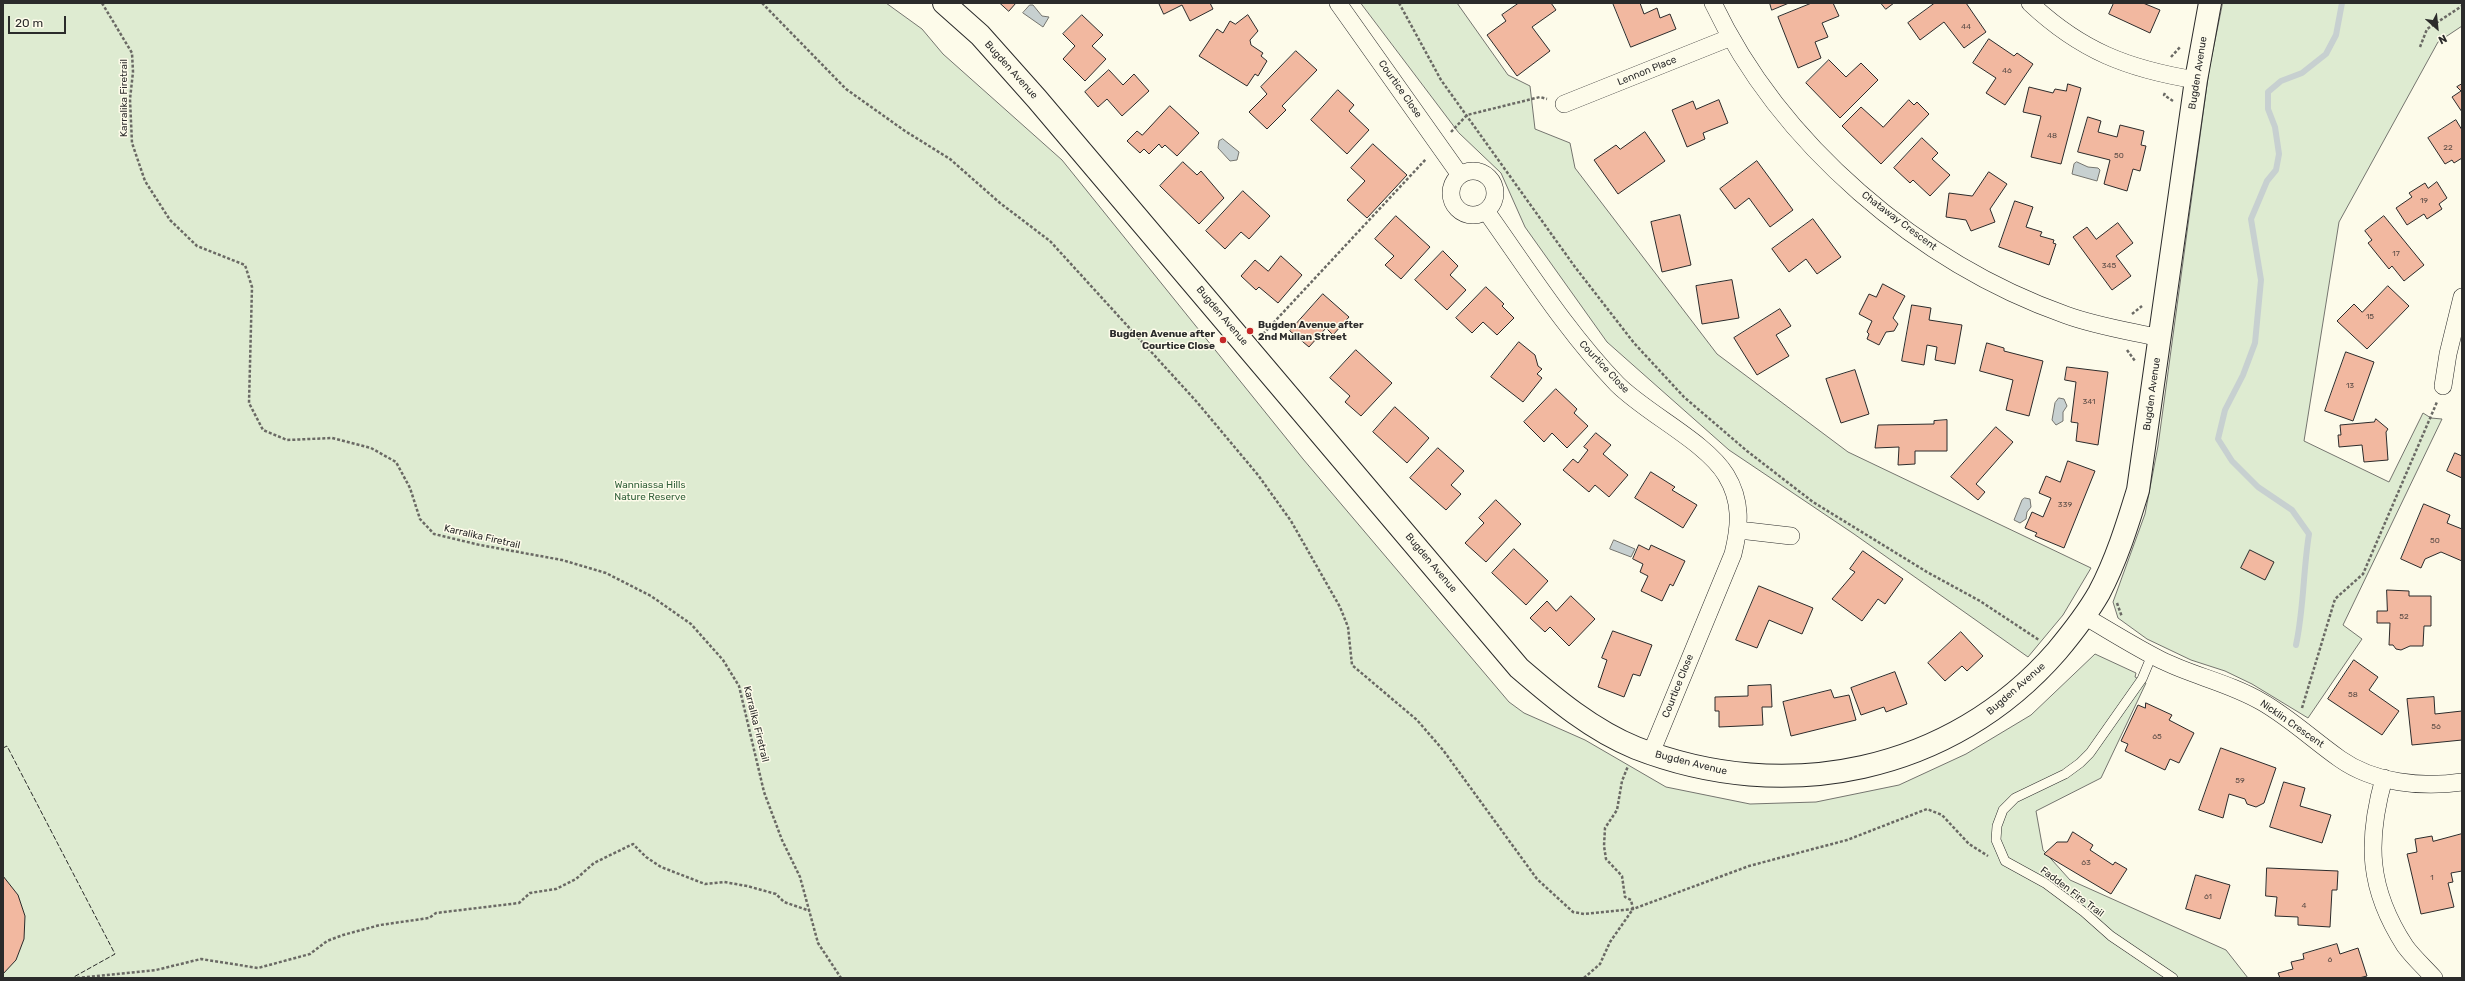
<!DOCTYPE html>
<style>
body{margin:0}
#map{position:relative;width:2465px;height:981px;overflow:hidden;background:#fdfbea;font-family:Rubik,sans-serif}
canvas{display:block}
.frame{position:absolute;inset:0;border:4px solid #2b2b2b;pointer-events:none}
.north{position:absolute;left:2417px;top:8px;width:40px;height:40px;-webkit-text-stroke:3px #fdfbea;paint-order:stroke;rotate:153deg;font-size:11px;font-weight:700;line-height:16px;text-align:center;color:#2b2b2b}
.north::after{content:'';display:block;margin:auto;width:14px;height:18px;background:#2b2b2b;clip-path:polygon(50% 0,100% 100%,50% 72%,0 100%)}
.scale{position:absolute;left:8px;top:16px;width:58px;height:18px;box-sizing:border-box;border:2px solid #2b2b2b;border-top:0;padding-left:5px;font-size:12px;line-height:14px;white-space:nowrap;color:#2b2b2b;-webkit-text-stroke:3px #fdfbea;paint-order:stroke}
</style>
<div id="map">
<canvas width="2465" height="981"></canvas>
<div class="frame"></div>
<div class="north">N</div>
<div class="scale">20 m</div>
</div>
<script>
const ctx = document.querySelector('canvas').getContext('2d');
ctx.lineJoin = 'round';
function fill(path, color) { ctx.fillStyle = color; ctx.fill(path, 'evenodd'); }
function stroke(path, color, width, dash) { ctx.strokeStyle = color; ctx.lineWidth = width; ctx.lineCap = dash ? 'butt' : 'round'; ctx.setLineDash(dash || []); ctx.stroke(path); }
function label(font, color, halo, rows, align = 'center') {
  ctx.font = font + ' Rubik,sans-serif'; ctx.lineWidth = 3; ctx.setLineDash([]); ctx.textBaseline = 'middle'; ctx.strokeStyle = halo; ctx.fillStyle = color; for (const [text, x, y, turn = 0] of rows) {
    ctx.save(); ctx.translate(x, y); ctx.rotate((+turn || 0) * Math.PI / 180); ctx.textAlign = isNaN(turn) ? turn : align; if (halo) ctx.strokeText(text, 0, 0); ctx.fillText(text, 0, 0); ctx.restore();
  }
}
const green = new Path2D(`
 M3 3H886L922 29 943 54 1062 160 1303 459 1509 702 1524 713 1585 740 1666 787 1750 804 1816 802 1899 785 1966 754 2031 715 2095 654 2136 673 2135 677 2146 683 2101 778 2036 811 2043 850 2070 880 2226 950 2248 978H3Z
 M1361 3H1457L1508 75 1530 86 1535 129 1570 143 1575 168 1717 354 1848 452 2091 568 2063 615 2028 657 1854 534 1729 450 1607 342 1525 227 1501 173 1459 133Z
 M2223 3H2462V26L2438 42 2339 222 2304 441 2389 482 2423 413 2431 418 2442 419 2343 625 2362 639 2308 718 2252 684 2225 671 2191 660 2147 639 2118 618 2113 602 2145 514 2158 446 2209 70Z`);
fill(green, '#deebd1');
stroke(green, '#74746e', 1);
const water = new Path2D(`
 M1030 5H1033L1042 16 1049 17 1043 27 1023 13Z
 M1223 139 1239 152 1237 160 1230 161 1218 148 1219 141Z
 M2077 162 2088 167 2098 168 2100 170 2097 181 2072 174 2074 164Z
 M2059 398 2064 399 2067 406 2063 412V421L2056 425 2052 420 2055 403Z
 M2025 498 2030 499 2031 507 2027 512 2026 519 2020 523 2014 520 2022 500Z
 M1614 540 1635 549 1631 557 1610 549Z`);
fill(water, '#c7d0d0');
stroke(water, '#74746e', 1);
stroke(new Path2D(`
 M2296 645C2304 608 2303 571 2309 534L2292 510 2258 487 2232 461 2218 439 2225 410 2243 375 2255 343 2261 280 2251 219 2267 181 2276 170 2279 154 2275 127 2268 109V92L2281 81 2302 73 2326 54 2336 35 2342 3`), '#c7d0d0', 6);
const building = new Path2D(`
 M1000 3H1016L1009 11Z
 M1159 3H1210L1213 9 1190 21 1182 5 1164 14Z
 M1519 3H1551L1556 10 1532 27 1550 51 1517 76 1487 35 1506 21 1502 15Z
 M1613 3H1640L1644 14 1657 8 1660 18 1670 14 1676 29 1631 47Z
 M1770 3H1789L1772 10Z
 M1812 3H1833L1839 16 1822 23 1828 37 1815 42 1821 58 1798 68 1778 17Z
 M1881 3H1894L1886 9Z
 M1935 3H1966L1986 32 1964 48 1944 22 1920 40 1908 23Z
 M2114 3H2143L2160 10 2150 33 2109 14Z
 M1082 15 1103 35 1092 46 1106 59 1085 81 1063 59 1075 46 1063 34Z
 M1248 15 1258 31 1250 40 1251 45 1263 53 1261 56 1267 61 1258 76 1255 74 1247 86 1199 56 1217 29 1223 33 1230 21 1235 24Z
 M1989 39 2014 56 2017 53 2033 64 2005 105 1986 93 1996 78 1973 63Z
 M1296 51 1317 70 1282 106 1286 110 1267 129 1249 112 1267 94 1261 87Z
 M1829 60 1846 77 1861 63 1878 80 1840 118 1806 83Z
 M1109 70 1123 85 1134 74 1149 91 1122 116 1107 99 1098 107 1085 92Z
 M2068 84 2081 88 2061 164 2031 157 2041 116 2023 112 2029 87 2053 93 2055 89 2066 91Z
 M2462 84V112L2452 97 2461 91 2457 87Z
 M1338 90 1354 105 1349 111 1369 130 1347 154 1311 120Z
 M1719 100 1728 123 1703 133 1705 139 1687 147 1672 110 1693 101 1696 109Z
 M1909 100 1914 105 1917 102 1929 114 1881 164 1842 126 1861 107 1883 127Z
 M1170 106 1199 133 1177 156 1165 145 1162 148 1159 144 1149 154 1144 149 1140 153 1127 141 1137 131 1142 135Z
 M2088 117 2101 121 2098 132 2117 137 2120 125 2144 131 2141 145 2146 146 2140 171 2133 169 2127 191 2104 184 2110 160 2078 152Z
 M2456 120 2462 130V158L2454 163 2452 160 2445 164 2428 138Z
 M1645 132 1665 161 1618 194 1594 160 1616 145 1620 149Z
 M1922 138 1938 153 1932 159 1950 175 1930 196 1913 180 1910 183 1894 168Z
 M1373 144 1407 175 1367 218 1347 200 1365 181 1351 168Z
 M1757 161 1793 210 1770 227 1749 198 1735 209 1720 189Z
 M1183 162 1197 175 1201 171 1224 198 1199 224 1160 186Z
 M1989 172 2007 184 1990 209 1995 222 1971 231 1966 220 1946 217 1949 193 1972 196Z
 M2437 182 2447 198 2439 204 2442 209 2427 219 2424 214 2407 225 2396 208 2412 197 2409 193 2425 183 2428 188Z
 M1243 191 1270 216 1249 239 1241 232 1225 249 1206 231Z
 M2015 201 2033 207 2026 227 2042 232 2040 236 2054 240 2053 243 2056 244 2049 265 1999 247Z
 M1680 215 1691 265 1662 272 1651 222Z
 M1396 216 1430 247 1401 279 1385 265 1394 256 1375 239Z
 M2384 216 2424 265 2404 281 2392 266 2389 269 2368 243 2372 240 2365 231Z
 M1813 219 1841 257 1817 274 1806 259 1789 272 1772 249Z
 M2118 223 2133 243 2116 256 2131 276 2112 290 2073 237 2087 227 2096 239Z
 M1443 251 1458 266 1450 275 1466 290 1447 310 1415 280Z
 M1281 256 1302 275 1278 303 1259 287 1256 290 1241 276 1255 260 1268 271Z
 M1732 280 1739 318 1702 324 1696 286Z
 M1883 284 1905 296 1893 318 1898 324 1894 331 1886 332 1879 345 1867 339 1869 334 1867 332 1872 321 1859 314 1869 294 1876 297Z
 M2388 286 2409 306 2367 349 2337 321 2354 304 2362 312Z
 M1486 287 1504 304 1502 306 1514 318 1497 335 1483 322 1472 333 1456 318Z
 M1323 294 1349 317 1333 335 1326 328 1309 347 1290 331Z
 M1912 305 1931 308 1929 320 1962 325 1955 364 1935 360 1937 347 1927 345 1924 365 1902 361Z
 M1780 309 1791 326 1776 335 1789 356 1757 375 1734 338Z
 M1519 342 1535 355 1538 366 1542 369 1537 374 1542 378 1523 402 1491 377Z
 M1987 343 2004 348V351L2043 361 2029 416 2006 410 2013 380 1980 371Z
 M1356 350 1392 383 1361 416 1345 402 1350 396 1330 378Z
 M2346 352 2374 362 2353 421 2325 411Z
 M2067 367 2108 372 2098 445 2076 441 2078 423 2071 422 2076 382 2065 380Z
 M1855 370 1869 414 1841 423 1826 379Z
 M1556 389 1577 409 1574 413 1588 426 1567 448 1552 433 1544 442 1524 422Z
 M1395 407 1429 438 1407 463 1373 432Z
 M2376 419 2388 429 2386 432 2388 460 2364 462 2362 445 2339 447 2338 435H2341L2340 425 2374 422Z
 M1947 420V451H1915V464L1898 465 1899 447 1875 448 1878 425 1934 424V421Z
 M1996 427 2013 442 1976 484 1985 492 1978 500 1951 477Z
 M1596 433 1611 445 1603 454 1628 475 1609 497 1595 485 1589 492 1563 470 1573 459 1578 463 1588 450 1584 447Z
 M1438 448 1464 471 1451 485 1461 494 1446 510 1410 478Z
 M2455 453 2462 456V478L2447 471Z
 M2068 461 2095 471 2064 548 2035 536 2037 533 2025 528 2032 512 2043 517 2051 498 2039 493 2046 476 2060 482Z
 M1651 472 1675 487 1672 490 1697 505 1683 528 1635 498Z
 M1496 500 1521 524 1486 562 1465 543 1484 523 1479 518Z
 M2424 504 2450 515 2447 523 2462 529V561L2441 552 2425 559 2421 568 2401 559Z
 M1639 545 1649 550 1651 545 1685 561 1673 586 1670 584 1662 601 1641 591 1648 576 1640 572 1643 564 1633 559Z
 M1514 549 1548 581 1526 605 1492 573Z
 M2250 550 2274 562 2265 580 2241 568Z
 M1863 551 1903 579 1885 604 1878 599 1862 621 1832 599 1855 572 1850 569Z
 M1759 586 1813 608 1802 634 1769 620 1757 648 1736 640Z
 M2387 590 2409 591V596H2431V626H2424L2423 646H2410L2401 650 2396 649 2393 645H2389L2390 623H2377V611H2387Z
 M1571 596 1595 619 1569 646 1550 627 1545 632 1530 618 1547 601 1556 611Z
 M1613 631 1652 645 1640 676 1633 674 1624 697 1598 687 1607 660 1602 658Z
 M1961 632 1983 656 1967 671 1962 666 1945 681 1928 663Z
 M2354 660 2378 677 2369 690 2399 711 2382 735 2328 699Z
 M1895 672 1907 704 1886 712 1884 707 1861 715 1851 688Z
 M1771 685 1772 707H1762L1763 725 1719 727V711H1715V697L1748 696V686Z
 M1831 690 1834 698 1849 695 1856 720 1791 736 1783 702Z
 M2434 697 2435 714 2462 711V740L2412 745 2407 699Z
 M2146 703 2172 715 2169 720 2194 733 2179 763 2170 759 2165 770 2125 751 2128 744 2121 741 2138 705 2145 708Z
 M2221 748 2276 768 2264 803 2256 807 2247 804 2245 799 2229 794 2223 818 2199 810Z
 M2284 782 2305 788 2300 806 2331 815 2322 843 2270 827Z
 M2073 832 2093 845 2090 850 2113 865 2115 862 2127 869 2111 894 2044 854 2057 842H2067Z
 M2462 834V871L2451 873 2453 882 2448 883 2454 907 2421 914 2407 854 2417 852 2415 839 2432 836 2433 841Z
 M2267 868 2338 871 2337 890H2332L2330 927 2298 925V917L2275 916 2277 897 2266 896Z
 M2196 875 2230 885 2220 919 2186 909Z
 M3 876 18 895 25 916 24 939 16 960 3 974Z
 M2337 944 2340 954 2358 948 2367 976 2359 978H2280L2278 973 2293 969 2291 962 2304 959 2303 954Z`);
fill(building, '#f2b8a0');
stroke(building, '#2b2b2b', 1);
const lane = new Path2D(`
 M2152 655 2142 679 2090 753 2080 763 2065 774 2015 798 2003 810 1997 826 1996 840 2005 861 2045 883 2084 912 2111 936 2173 978`);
const street = new Path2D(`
 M1338 3 1460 175
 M1713 3C1780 144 1919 263 2066 315 2096 326 2129 331 2160 338
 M2030 3C2081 51 2128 69 2196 80
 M1564 104 1729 38
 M1451 193a22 22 0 1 1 44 0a22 22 0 1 1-44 0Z
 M1486 211C1528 270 1567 332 1617 384 1647 414 1706 442 1726 475 1742 501 1740 526 1733 554L1651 753
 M2443 386 2448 354 2462 297
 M1739 530 1791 536
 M2084 616C2110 631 2135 647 2161 660 2193 676 2230 683 2262 702 2290 718 2313 740 2340 759 2374 783 2422 788 2462 782
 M2384 778C2366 842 2368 889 2405 946 2413 957 2425 968 2434 978`);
const secondary = new Path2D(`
 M944 3 980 35 1037 99 1519 668C1555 699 1592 730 1636 748 1785 806 1951 773 2057 651 2072 633 2087 614 2099 593 2116 561 2127 526 2138 490L2196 80 2210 3`);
stroke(lane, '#2b2b2b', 10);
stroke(street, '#2b2b2b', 18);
stroke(secondary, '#2b2b2b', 24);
stroke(new Path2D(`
 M102 3 132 53 133 72 130 99 132 143 145 181 170 220 197 246 245 265 252 287 249 403 263 430 287 440 332 438 371 448 396 462 410 488 420 519 434 534 480 545 562 560 606 573 651 596 691 624 723 660 739 686 764 792 782 840 800 877 818 943 841 978
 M762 3 846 89 905 131 950 159 1000 203 1050 241 1196 401 1258 475 1291 521 1340 607 1348 627 1352 665 1417 720 1443 750 1537 879 1573 912 1584 914 1633 909 1749 866 1847 840 1927 809 1942 815 1969 844 1988 856
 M1399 3 1441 80 1575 267 1634 343 1684 397 1747 451 1813 502 1927 572 1980 601 2039 640
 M2420 47 2427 29 2462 6
 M2171 57 2181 46
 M2165 93 2164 95 2173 101
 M1451 132 1467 115 1540 97 1547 99
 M2132 314 2142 306
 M1263 334 1426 159
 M2127 350 2135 361
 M2117 603 2122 617
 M2302 708 2335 599 2363 574 2437 402
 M77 978 156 970 201 959 258 968 310 954 327 941 343 935 380 925 429 918 436 913 519 903 530 893 556 889 576 879 594 863 633 844 646 857 661 867 705 884 724 882 747 886 776 894 784 902 810 911
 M1584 978 1600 964 1610 942 1633 909 1631 900 1625 897 1622 876 1606 859 1604 846 1605 828 1617 810 1622 781 1628 766`), '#6a6964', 2.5, [3, 2]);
stroke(lane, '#fdfbea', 9);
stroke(street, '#fdfbea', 17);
stroke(secondary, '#fdfbea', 22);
stroke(new Path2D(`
 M3 748 7 746 115 954 72 978`), '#2b2b2b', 1, [5, 2]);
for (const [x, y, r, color] of [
 [1250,331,4,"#c62828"],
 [1223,340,4,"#c62828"]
]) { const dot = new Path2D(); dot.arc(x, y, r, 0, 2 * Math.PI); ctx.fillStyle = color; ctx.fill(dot); stroke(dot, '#fdfbea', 1.5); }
label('8px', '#5d4e48', null, [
 ["44",1966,27],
 ["46",2007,71],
 ["48",2052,136],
 ["22",2448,148],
 ["50",2119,156],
 ["19",2424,201],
 ["17",2396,254],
 ["345",2109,266],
 ["15",2370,317],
 ["13",2350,386],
 ["341",2089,402],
 ["339",2065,505],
 ["50",2435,541],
 ["52",2404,617],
 ["58",2353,695],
 ["56",2436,727],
 ["65",2157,737],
 ["59",2240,781],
 ["63",2086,863],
 ["1",2432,878],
 ["61",2208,897],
 ["4",2304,906],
 ["6",2330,960]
]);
label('10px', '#2b2b2b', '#fdfbea', [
 ["Bugden Avenue",1011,70,48],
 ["Lennon Place",1647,71,-22],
 ["Bugden Avenue",2198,73,-81],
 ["Courtice Close",1400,89,55],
 ["Karralika Firetrail",124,98,-90],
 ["Chataway Crescent",1899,221,37],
 ["Bugden Avenue",1222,316,50],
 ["Courtice Close",1604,367,47],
 ["Bugden Avenue",2152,394,-82],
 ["Karralika Firetrail",482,537,13],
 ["Bugden Avenue",1431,563,50],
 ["Courtice Close",1678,686,-68],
 ["Bugden Avenue",2016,689,-41],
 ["Karralika Firetrail",756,724,76],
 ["Nicklin Crescent",2292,724,35],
 ["Bugden Avenue",1691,763,14],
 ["Fadden Fire Trail",2072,892,37]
]);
label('bold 10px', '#2b2b2b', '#fdfbea', [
 ["Bugden Avenue after",1258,325],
 ["2nd Mullan Street",1258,337],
 ["Bugden Avenue after",1215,334,"right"],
 ["Courtice Close",1215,346,"right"]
], 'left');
label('10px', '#34623c', '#fdfbea', [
 ["Wanniassa Hills",650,485],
 ["Nature Reserve",650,497]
]);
</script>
